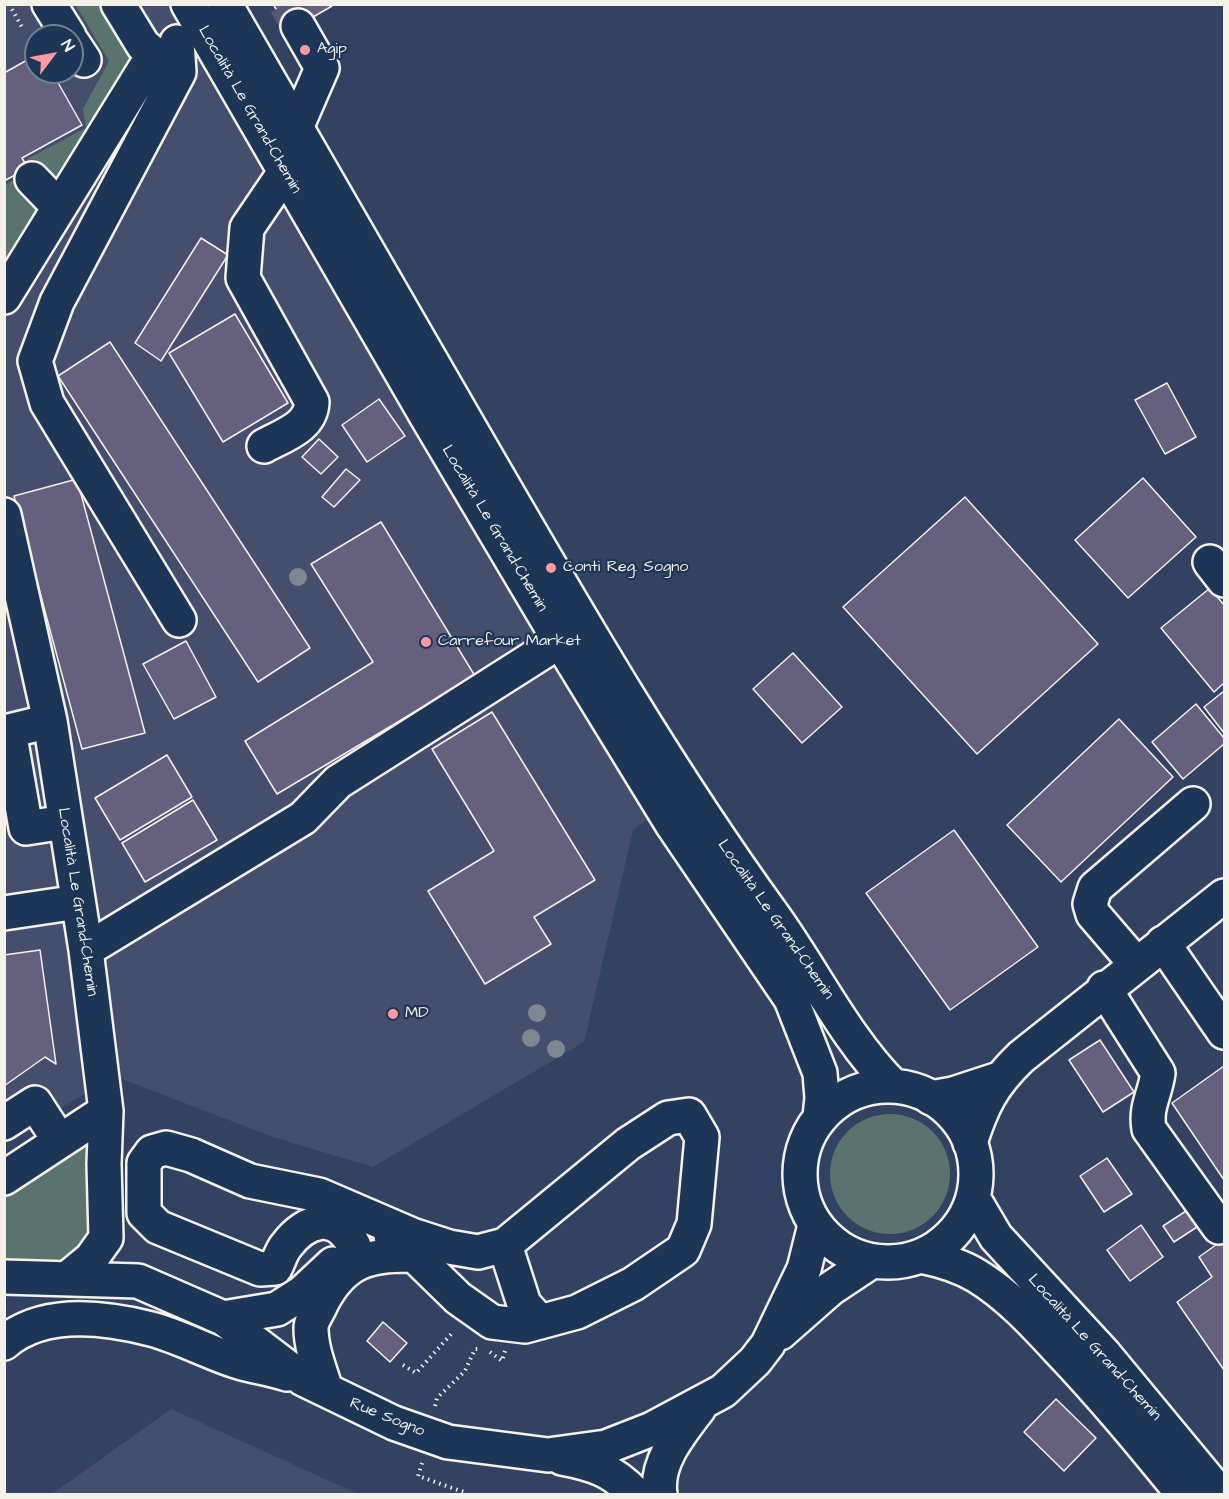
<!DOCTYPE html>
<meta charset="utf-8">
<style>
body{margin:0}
#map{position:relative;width:1229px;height:1499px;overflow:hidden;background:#334263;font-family:"Architects Daughter",sans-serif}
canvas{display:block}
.frame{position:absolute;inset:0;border:6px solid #f4f1e8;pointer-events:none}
.north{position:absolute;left:24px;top:24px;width:60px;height:60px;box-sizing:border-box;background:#1d3557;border:2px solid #738091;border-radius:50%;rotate:58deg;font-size:16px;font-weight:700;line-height:24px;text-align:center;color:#f4f1e8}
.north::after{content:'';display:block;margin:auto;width:21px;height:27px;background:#ff9aa2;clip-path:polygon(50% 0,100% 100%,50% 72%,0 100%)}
</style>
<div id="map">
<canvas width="1229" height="1499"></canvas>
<div class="frame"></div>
<div class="north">N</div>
</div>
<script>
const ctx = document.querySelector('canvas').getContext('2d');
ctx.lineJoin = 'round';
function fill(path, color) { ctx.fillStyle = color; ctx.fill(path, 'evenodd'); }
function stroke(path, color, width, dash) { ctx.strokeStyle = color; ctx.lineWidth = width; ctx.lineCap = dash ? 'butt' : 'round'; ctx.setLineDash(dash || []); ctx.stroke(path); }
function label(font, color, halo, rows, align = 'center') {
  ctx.font = font + ' "Architects Daughter",sans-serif'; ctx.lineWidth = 4.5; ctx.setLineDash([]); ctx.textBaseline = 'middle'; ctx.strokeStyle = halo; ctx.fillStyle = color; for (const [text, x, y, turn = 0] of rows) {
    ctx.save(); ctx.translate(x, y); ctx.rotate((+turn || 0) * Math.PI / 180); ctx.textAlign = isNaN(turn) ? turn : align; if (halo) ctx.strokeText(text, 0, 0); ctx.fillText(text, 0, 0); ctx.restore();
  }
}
fill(new Path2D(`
 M4 5H174L651 817 633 830 584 1042 373 1167 273 1137 114 1076 5 1142ZM36 36H72V72H36Z
 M171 1409 358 1494H52Z`), '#464e6e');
fill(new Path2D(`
 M76 5H106L135 55 54 192 27 159 86 128 83 109 109 61Z
 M18 178 46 214 5 272V185Z
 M830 1174a60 60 0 1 1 120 0a60 60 0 1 1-120 0Z
 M71 1143 87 1146 93 1154 91 1242 63 1269 5 1264 4 1188Z`), '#5b736f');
const building = new Path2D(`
 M273 4H331L332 6 289 31Z
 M36 55V72H52L82 125 22 158 28 168 4 181V73Z
 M201 238 228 255 161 361 135 343Z
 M235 314 288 403 223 442 169 353Z
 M110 342 310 648 258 682 58 376Z
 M1167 383 1196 437 1165 454 1135 400Z
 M379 399 405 436 367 462 342 425Z
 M319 439 338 457 321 474 302 457Z
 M346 469 360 480 334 507 322 497Z
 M1143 478 1196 537 1128 598 1075 540Z
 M77 479 145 733 82 749 14 496Z
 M965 497 1098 644 977 754 843 607Z
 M381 522 475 676 277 794 245 741 373 662 311 564Z
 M1210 588 1224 605V683L1214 692 1161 628Z
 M186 641 216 697 174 719 143 664Z
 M793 653 842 707 802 743 753 689Z
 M1224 691V733L1204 707Z
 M1196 704 1224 738V744L1183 779 1152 742Z
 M492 712 595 880 534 917 551 944 485 984 428 891 494 851 432 749Z
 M1119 719 1173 777 1061 882 1007 825Z
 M167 755 192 797 120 840 95 798Z
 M193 800 217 840 145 882 122 843Z
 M954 830 1038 947 950 1010 866 893Z
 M40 950 56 1064 45 1057 4 1086V955Z
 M1100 1040 1134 1092 1103 1112 1069 1060Z
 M1224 1066V1180L1172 1103Z
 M1107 1158 1132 1194 1104 1212 1080 1176Z
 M1186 1211 1197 1227 1174 1242 1163 1226Z
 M1141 1225 1163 1257 1130 1281 1107 1250Z
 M1224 1239V1370L1177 1302 1212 1277 1199 1257Z
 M383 1322 407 1343 390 1362 367 1341Z
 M1056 1399 1096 1438 1064 1471 1024 1432Z`);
fill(building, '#65607e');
stroke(building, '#f4f1e8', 1.5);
stroke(new Path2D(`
 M285 4 298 26`), '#505c77', 33, [33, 16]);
const minor = new Path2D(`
 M49 4 69 36
 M72 42 84 60
 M177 42 179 72 57 302 35 361 47 403 179 620
 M296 128 322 68 298 26
 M32 179 59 207
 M4 297 154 54 143 45 118 4
 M264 446C284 435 311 427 312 402L243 278 247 228 285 172
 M4 515 50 721 86 950 106 1111 104 1164 106 1238 91 1259 68 1278
 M1210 562 1224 580
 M50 721 9 731 26 828 65 822
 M4 913 78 902
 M1163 943 1224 1032
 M86 950 303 818 338 782 560 641
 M1136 964 1093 914 1090 904 1095 888 1193 804
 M1104 988 1158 1073C1155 1095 1145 1107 1149 1129L1219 1227
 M931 1098 953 1094 999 1079
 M4 1123 35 1103 59 1140
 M970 1143C982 1105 992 1085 1021 1057L1224 896
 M4 1178 106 1111
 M391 1236 412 1235 449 1247 478 1252 505 1245
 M354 1246C337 1210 306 1219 286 1246 281 1252 279 1261 275 1268L260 1269 158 1227 144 1213V1163L152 1152 166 1148 191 1155 250 1181 319 1195 412 1235
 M4 1277 138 1281 223 1318 303 1379 394 1423 448 1442 548 1455 606 1447 652 1429 723 1391 755 1361 768 1344 804 1269 815 1225
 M223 1318 277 1309 302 1293 333 1264
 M780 1333 830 1289 872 1261
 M4 1343C43 1309 104 1317 151 1329 182 1337 211 1354 242 1363 257 1367 272 1369 287 1374
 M326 1390C320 1370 311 1349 311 1328 311 1320 319 1310 322 1302 344 1260 370 1254 414 1255L458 1298 492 1322 525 1326 577 1312 633 1284 683 1250 694 1224 702 1137 689 1115 668 1118 628 1144 505 1245 524 1304 540 1322
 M562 1458C594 1464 612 1470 635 1494
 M660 1494C655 1462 681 1432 699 1408`);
const major = new Path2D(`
 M188 4 427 417 560 641 672 824 791 999 820 1073 822 1098 820 1117
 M225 4C312 156 400 307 487 458 577 613 667 769 772 914 812 969 845 1038 893 1086
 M800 1174a88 88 0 1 1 176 0a88 88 0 1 1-176 0Z
 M973 1198 996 1237 1105 1355 1220 1494
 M921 1256C941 1260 959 1265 977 1276 1008 1295 1033 1322 1058 1349 1102 1395 1143 1445 1183 1494`);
stroke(minor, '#f4f1e8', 38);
stroke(major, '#f4f1e8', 38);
stroke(new Path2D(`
 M9 4 22 27
 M490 1352 502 1361 505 1351
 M403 1365 416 1373 454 1331
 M435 1406 437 1398 465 1371 475 1349H478
 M422 1463 418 1476 464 1492`), '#f4f1e8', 4, [1.5, 4.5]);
stroke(minor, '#1d3557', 33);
stroke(major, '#1d3557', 33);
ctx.fillStyle = '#7c8792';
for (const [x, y] of [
 [298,577],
 [537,1013],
 [531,1038],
 [556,1049]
]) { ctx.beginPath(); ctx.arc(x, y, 9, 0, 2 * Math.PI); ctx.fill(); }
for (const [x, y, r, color] of [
 [305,50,6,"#ff9aa2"],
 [551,568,6,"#ff9aa2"],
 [426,642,6,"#ff9aa2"],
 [393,1014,6,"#ff9aa2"]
]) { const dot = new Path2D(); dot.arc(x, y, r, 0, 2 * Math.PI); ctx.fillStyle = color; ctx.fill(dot); stroke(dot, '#1d3557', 2); }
label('16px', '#f4f1e8', '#1d3557', [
 ["Agip",317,50],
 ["Conti Reg. Sogno",563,568],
 ["Carrefour Market",438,642],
 ["MD",405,1014]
], 'left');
label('16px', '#f4f1e8', '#1d3557', [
 ["Località Le Grand-Chemin",249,110,60],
 ["Località Le Grand-Chemin",494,529,59],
 ["Località Le Grand-Chemin",77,902,81],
 ["Località Le Grand-Chemin",775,920,55],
 ["Località Le Grand-Chemin",1094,1348,48],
 ["Rue Sogno",387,1418,22]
]);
</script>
